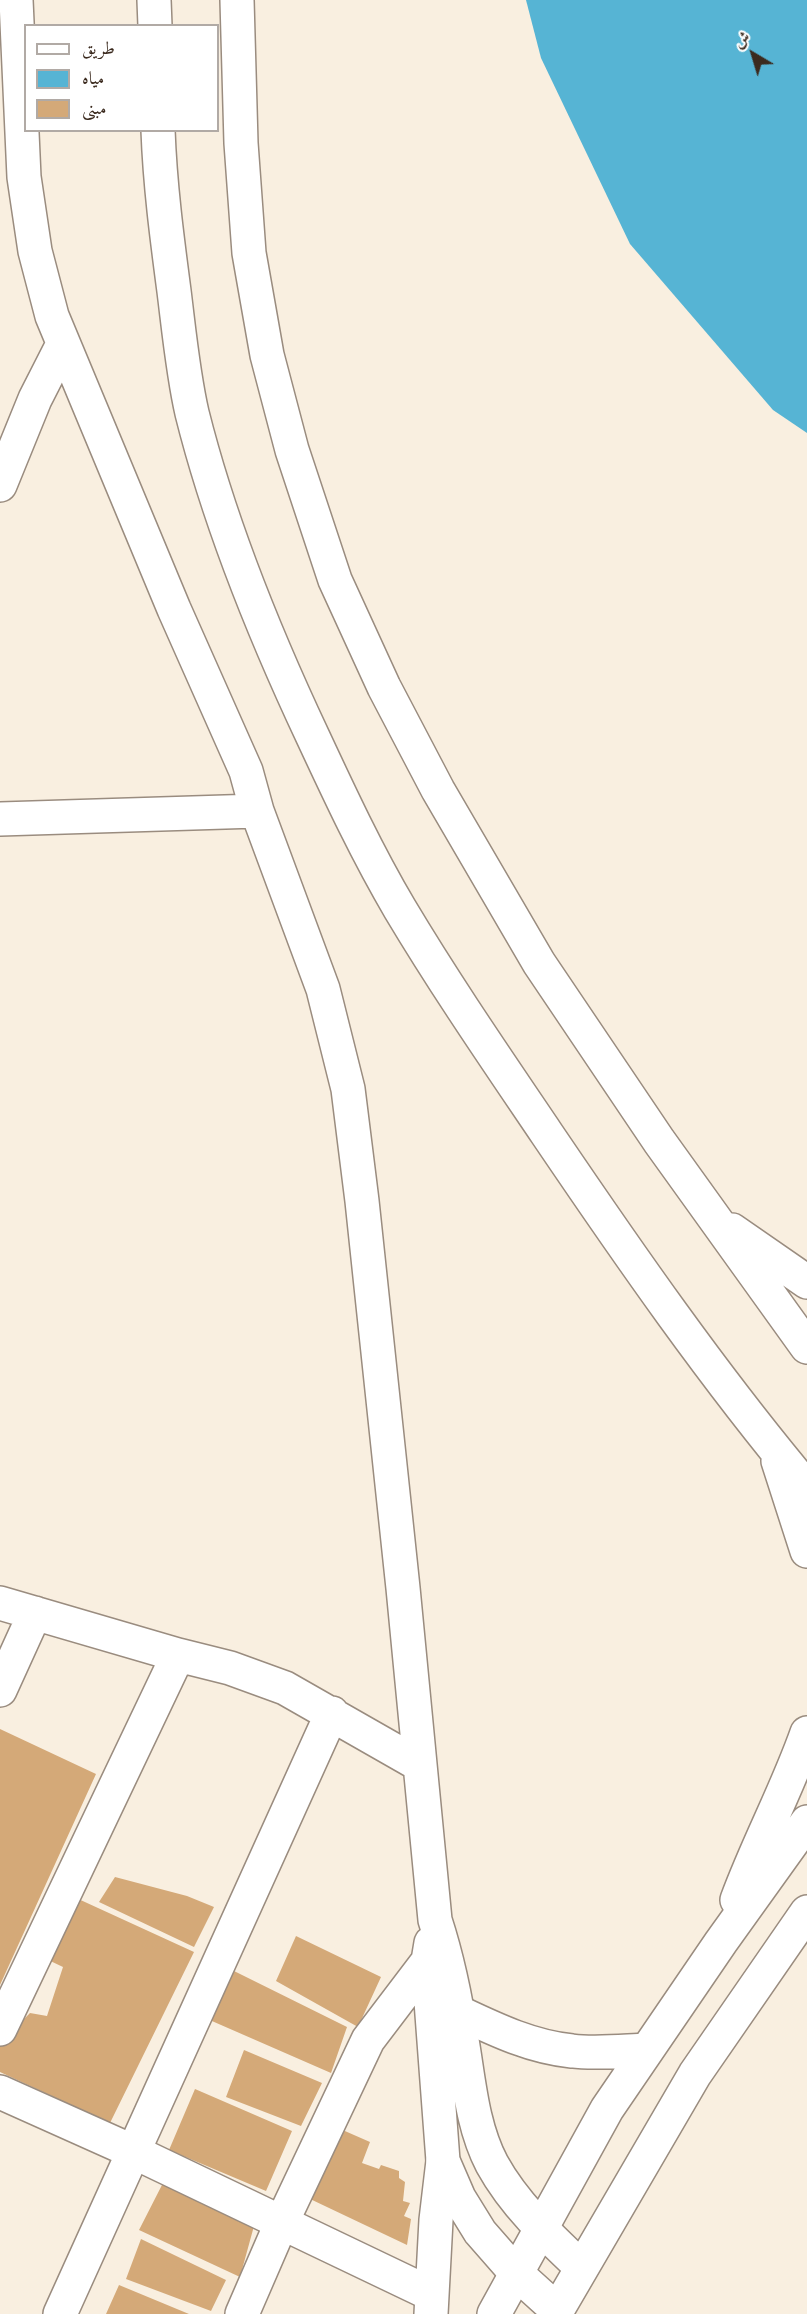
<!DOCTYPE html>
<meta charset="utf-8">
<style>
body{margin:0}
#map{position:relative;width:807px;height:2314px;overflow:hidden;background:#f9efe0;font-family:Alegreya,Amiri,serif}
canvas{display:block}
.legend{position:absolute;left:24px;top:24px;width:195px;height:108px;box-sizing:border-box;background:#fff;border:2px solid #b1aaa5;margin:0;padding:8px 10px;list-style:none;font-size:18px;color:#3b2a1e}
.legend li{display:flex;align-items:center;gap:12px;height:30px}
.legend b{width:30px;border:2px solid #b1aaa5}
.north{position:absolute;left:723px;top:24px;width:60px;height:60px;-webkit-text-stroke:4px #fff;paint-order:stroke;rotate:322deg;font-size:16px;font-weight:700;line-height:24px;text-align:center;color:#3b2a1e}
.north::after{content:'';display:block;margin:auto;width:21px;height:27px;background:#3b2a1e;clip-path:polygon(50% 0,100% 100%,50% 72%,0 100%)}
</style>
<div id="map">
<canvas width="807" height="2314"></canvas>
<ul class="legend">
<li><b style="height:8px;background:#fff"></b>طريق</li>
<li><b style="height:16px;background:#56b4d4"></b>مياه</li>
<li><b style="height:16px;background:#d4a978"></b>مبنى</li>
</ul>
<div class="north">ش</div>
</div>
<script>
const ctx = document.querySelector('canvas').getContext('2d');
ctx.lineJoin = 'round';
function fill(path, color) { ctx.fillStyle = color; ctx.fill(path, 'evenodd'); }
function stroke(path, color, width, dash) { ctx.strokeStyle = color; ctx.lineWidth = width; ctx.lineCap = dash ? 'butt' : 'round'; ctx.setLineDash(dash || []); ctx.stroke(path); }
fill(new Path2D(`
 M526 0H807V433L773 410 630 244 541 58Z`), '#56b4d4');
fill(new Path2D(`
 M0 1729 96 1774 0 1985Z
 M115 1877 187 1896 214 1907 194 1947 99 1902Z
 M74 1897 194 1952 110 2123 0 2072V2012L21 2022 30 2013 47 2016 63 1967 23 1948Z
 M296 1936 381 1977 358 2027 276 1981Z
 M232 1970 347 2027 331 2073 205 2018Z
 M244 2050 322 2083 301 2126 226 2097Z
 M195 2089 292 2131 266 2191 169 2150Z
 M338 2128 370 2142 362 2163 379 2169 381 2165 399 2171V2178L405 2182 403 2201 410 2203 404 2216 411 2219 407 2245 308 2198Z
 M163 2183 254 2226 240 2277 139 2230Z
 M141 2239 226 2280 211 2311 126 2279Z
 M119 2285 189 2314H106Z`), '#d4a978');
const minor = new Path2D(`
 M16 0 24 177 35 251 52 316 174 609 246 771 257 811 323 989 348 1089 362 1201 403 1588 435 1920C448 1960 456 1999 462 2040 469 2081 472 2126 492 2164 514 2204 548 2236 581 2267
 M0 485 35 399 63 344
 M0 819 257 811
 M0 1603 178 1655 230 1668 285 1688 420 1765
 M0 1690 35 1613
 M431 1943 428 1961 443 2161 459 2198 480 2232 515 2272 557 2310
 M0 2029 178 1655
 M0 2092 134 2152 431 2294
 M60 2314 332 1713
 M242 2314 281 2224 368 2040 428 1961`);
const major = new Path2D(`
 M154 0 155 26
 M237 0 241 143 249 253 267 355 292 450 335 580 384 687 438 790 539 963 659 1141 807 1347
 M158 130C160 185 167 238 174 291 179 331 183 374 192 413 220 525 264 633 313 737 340 795 367 853 400 909 446 986 497 1060 547 1134 629 1255 713 1376 807 1488
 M732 1230 807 1282
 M778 1461 807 1551
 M737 1900C758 1843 787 1790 807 1733
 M458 2012C494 2029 531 2047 572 2051 596 2054 622 2051 646 2050
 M431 2314 436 2220 443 2161
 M494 2314 607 2109 721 1942 807 1822
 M555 2314 695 2074 807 1912`);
stroke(minor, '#9a8c7f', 36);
stroke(major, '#9a8c7f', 36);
stroke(minor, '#fff', 33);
stroke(major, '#fff', 33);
</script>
